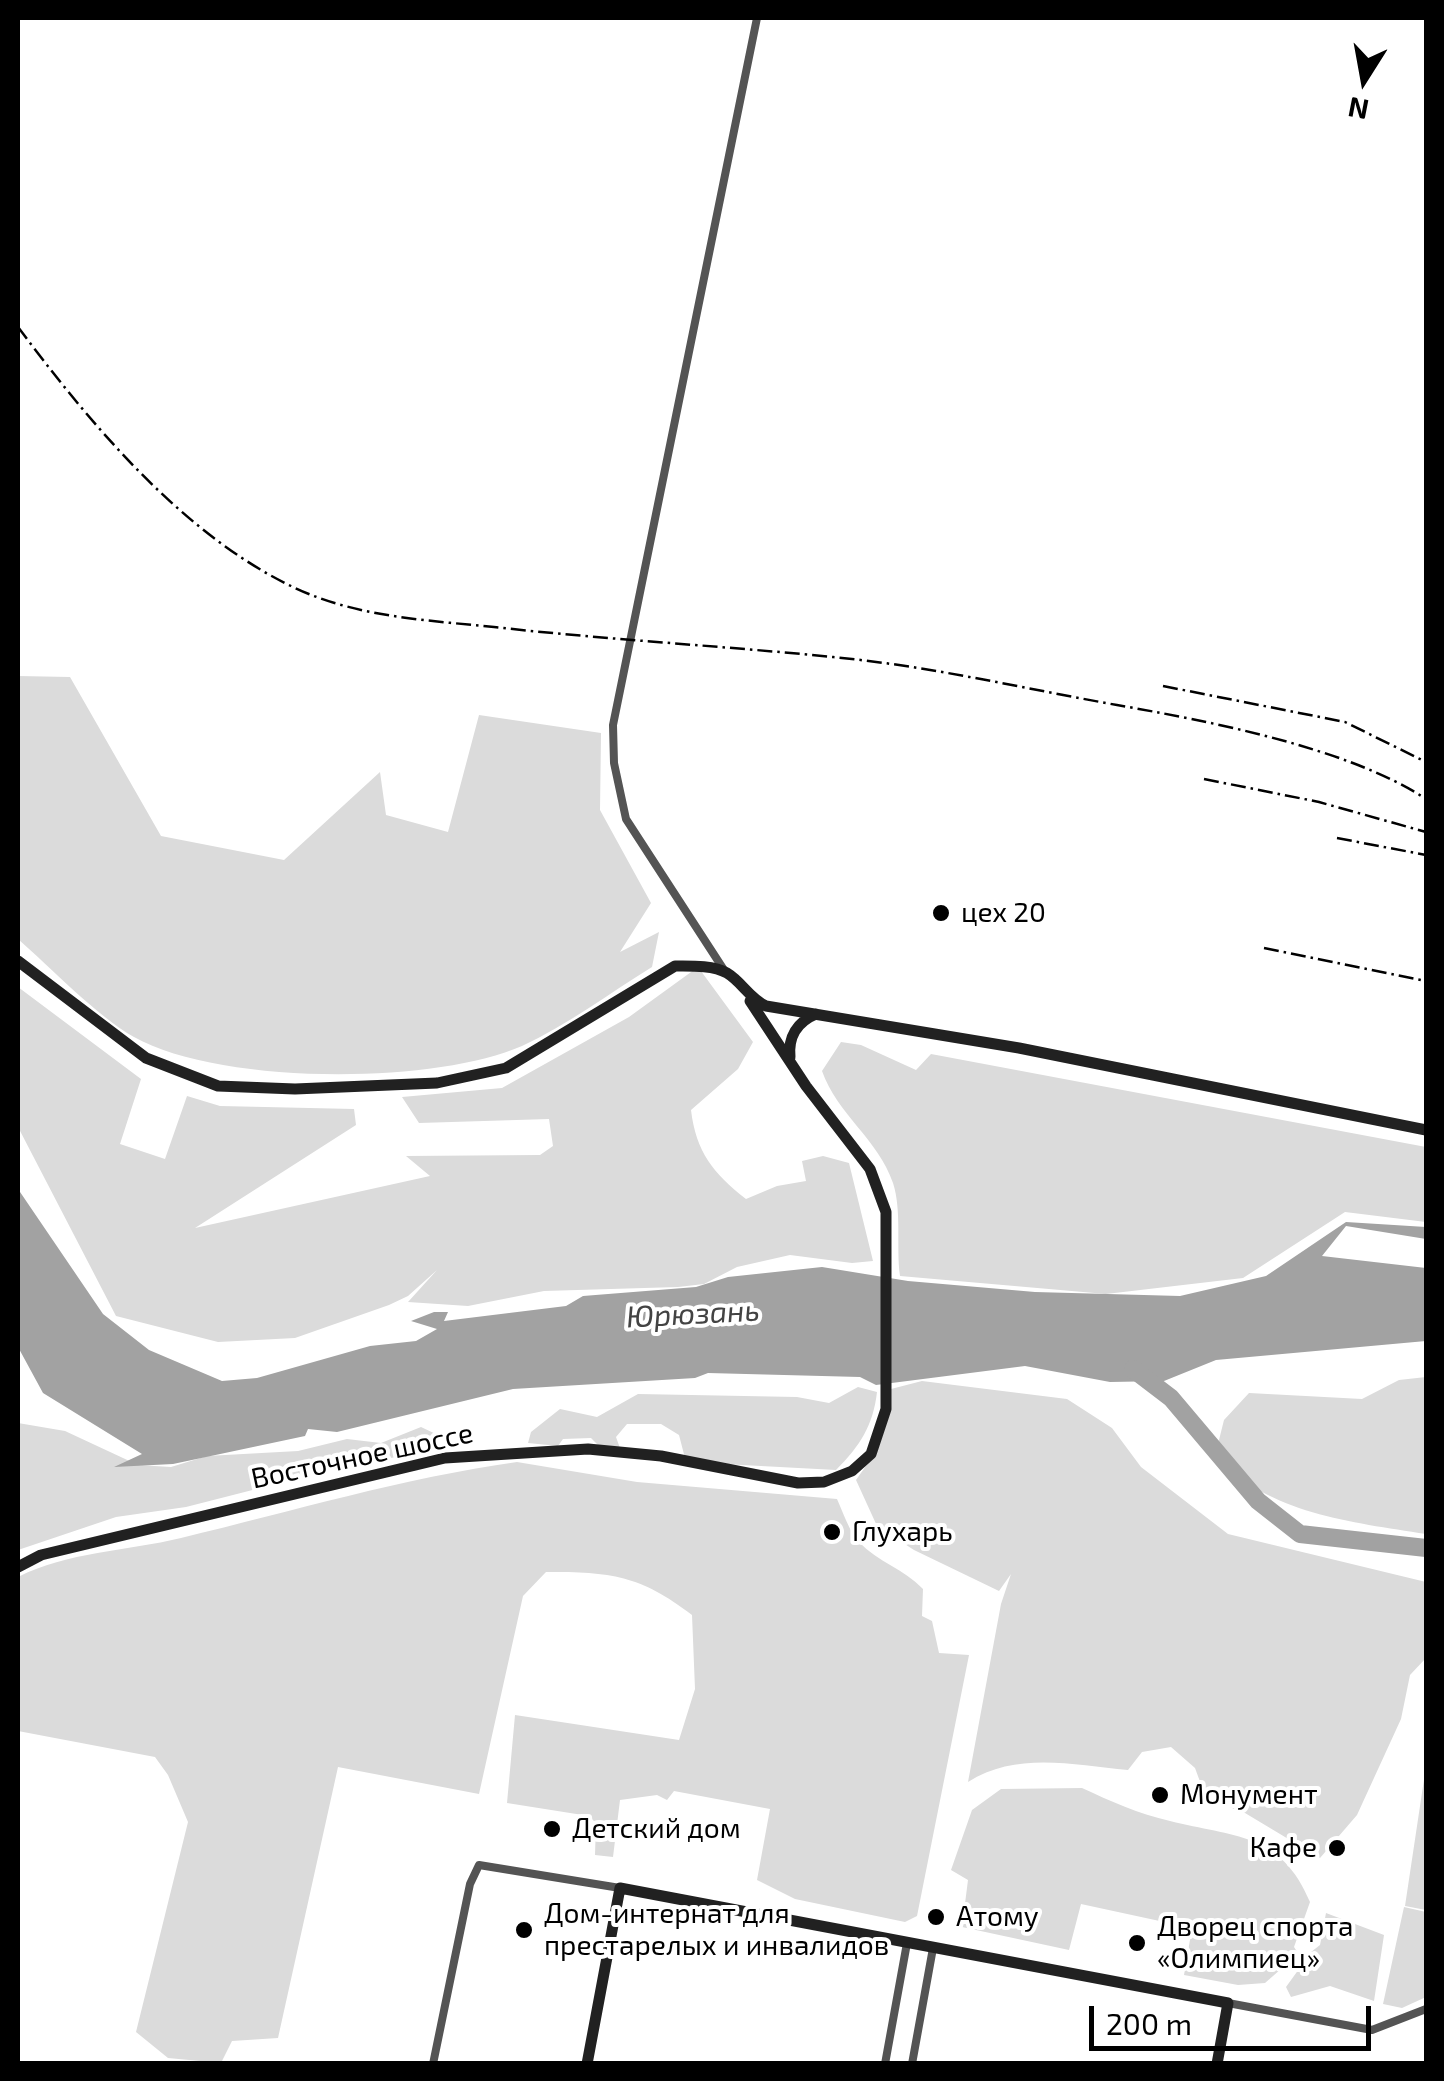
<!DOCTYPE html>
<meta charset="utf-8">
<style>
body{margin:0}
#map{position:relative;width:1444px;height:2081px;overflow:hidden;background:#fff;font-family:"Exo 2",sans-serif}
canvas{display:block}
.frame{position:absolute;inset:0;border:20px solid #000;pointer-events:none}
.north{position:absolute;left:1314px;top:30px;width:100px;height:100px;-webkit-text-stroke:8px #fff;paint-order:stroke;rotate:191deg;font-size:28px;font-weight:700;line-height:40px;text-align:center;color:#000}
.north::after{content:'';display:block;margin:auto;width:35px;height:45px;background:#000;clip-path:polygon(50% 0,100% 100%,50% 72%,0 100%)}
.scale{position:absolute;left:1089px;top:2006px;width:282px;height:45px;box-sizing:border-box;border:5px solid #000;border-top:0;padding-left:12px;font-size:30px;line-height:35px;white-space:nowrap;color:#000;-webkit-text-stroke:8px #fff;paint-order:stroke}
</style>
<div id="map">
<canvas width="1444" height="2081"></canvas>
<div class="frame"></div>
<div class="north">N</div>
<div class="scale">200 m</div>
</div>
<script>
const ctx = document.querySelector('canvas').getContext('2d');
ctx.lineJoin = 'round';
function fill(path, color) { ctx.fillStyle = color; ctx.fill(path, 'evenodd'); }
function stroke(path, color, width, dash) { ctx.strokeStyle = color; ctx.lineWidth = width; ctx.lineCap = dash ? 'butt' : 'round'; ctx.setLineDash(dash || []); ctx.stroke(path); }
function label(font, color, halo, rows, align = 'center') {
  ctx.font = font + ' "Exo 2",sans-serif'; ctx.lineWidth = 8; ctx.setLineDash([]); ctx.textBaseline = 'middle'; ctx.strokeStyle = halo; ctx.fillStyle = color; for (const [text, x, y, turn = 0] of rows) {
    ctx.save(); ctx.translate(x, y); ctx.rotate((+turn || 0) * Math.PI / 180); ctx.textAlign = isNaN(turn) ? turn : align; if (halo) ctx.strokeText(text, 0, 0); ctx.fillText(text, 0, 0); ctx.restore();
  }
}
fill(new Path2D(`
 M18 676 70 677 161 836 284 860 380 772 386 815 448 832 479 715 601 733 600 810 651 903 620 952 659 932 652 967C610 993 567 1025 522 1046 433 1085 219 1085 134 1037 98 1017 51 968 18 939Z
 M698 967 753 1042 738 1069 691 1110C696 1152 713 1173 746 1199L777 1186 806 1181 802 1161 823 1156 849 1163 873 1261 852 1263 790 1255 737 1267 704 1284 678 1287 544 1291 468 1306 408 1302 437 1270 408 1296 389 1305 295 1338 218 1342 116 1316 18 1127V987L141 1079 120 1144 165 1159 187 1096 220 1106 354 1109 356 1125 195 1228 430 1176 406 1156 540 1155 553 1146 549 1119 419 1123 402 1097 502 1088 629 1017Z
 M841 1042 861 1045 916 1070 931 1054 1426 1147V1222L1345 1212 1243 1278 1106 1294 900 1276C896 1247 902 1211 893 1183 878 1139 837 1114 822 1071Z
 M1426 1377V1534C1351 1522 1269 1514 1215 1456L1224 1420 1249 1393 1362 1399 1399 1380Z
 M922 1381 1067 1399 1112 1428 1141 1467 1228 1534 1426 1582V1658L1410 1675 1401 1719 1357 1815 1320 1858 1245 1813 1206 1798 1195 1768 1171 1747 1142 1752 1128 1770C1073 1765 1017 1751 968 1782L1001 1604 1011 1574 999 1591 914 1550 877 1526 856 1480C878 1451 889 1425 891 1389Z
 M858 1387 877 1392C873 1426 860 1446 836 1470L686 1462 679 1435 661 1424H627L616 1437 621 1451 603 1450 591 1438 563 1439 558 1446 528 1443 531 1432 560 1409 597 1417 638 1394 797 1397 829 1403Z
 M18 1423 65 1431 138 1465 171 1467 207 1456 298 1451 347 1439 381 1443 421 1427 440 1436 430 1453 366 1461 186 1507 116 1517 18 1550Z
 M517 1462 637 1482 837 1499C843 1512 849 1531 859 1542 878 1562 904 1569 923 1589L922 1616 932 1621 939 1653 969 1655 917 1916 905 1922 795 1899 757 1880 770 1809 674 1791 667 1800 657 1795 620 1800 613 1857 595 1855 596 1823 589 1816 507 1803 515 1715 679 1740 695 1689 692 1615C640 1575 611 1572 546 1572L523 1596 479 1794 338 1767 278 2038 232 2041 221 2063 168 2058 136 2032 188 1822 168 1775 155 1757 18 1731V1577C67 1552 127 1551 181 1538 293 1511 403 1478 517 1462Z
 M1426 1766V1910L1405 1906Z
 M1082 1788C1110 1801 1139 1814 1170 1821 1233 1837 1281 1832 1310 1902L1294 1947 1302 1959 1320 1945 1326 1913 1384 1935 1374 2001 1330 1986 1291 1997 1286 1987 1299 1969 1289 1962 1265 1983 1238 1985 1184 1975 1192 1928 1081 1904 1069 1950 962 1927 968 1880 951 1870 972 1810 1001 1789Z
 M1404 1907 1426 1912V1997L1402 2008 1383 2004Z`), '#dbdbdb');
fill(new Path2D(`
 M18 1189 103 1314 149 1350 222 1381 257 1378 370 1346 416 1341 437 1329 411 1321 434 1312H448L444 1321 566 1306 583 1296 696 1287 728 1277 822 1267 908 1281 1035 1292 1180 1296 1266 1276 1346 1222 1426 1227V1239L1346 1226 1322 1256 1426 1268V1341L1216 1360 1164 1381 1110 1382 1025 1366 876 1385 860 1377 708 1373 695 1378 513 1389 337 1432 308 1429 305 1436 173 1464 114 1467 142 1454 43 1393 18 1347Z`), '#a2a2a2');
stroke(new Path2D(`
 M1133 1369 1171 1398 1258 1501 1300 1534 1426 1548`), '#a2a2a2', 18);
stroke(new Path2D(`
 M724 970 626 819 614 763 613 725 757 18
 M1228 2003 1372 2030 1426 2009
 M433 2064 470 1884 479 1865 620 1888
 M885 2064 907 1943
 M912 2064 933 1948`), '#545454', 8);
stroke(new Path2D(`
 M18 961 146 1058 218 1086 295 1089 437 1083 506 1068 675 966C690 966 713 965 727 973 742 982 749 998 766 1006L1019 1048 1426 1130
 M790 1057C788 1037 797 1022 816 1014
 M18 1567 41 1555 445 1458 588 1449 661 1456 798 1483 824 1482 852 1471 871 1454 886 1409V1212L870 1169 806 1086 750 1001
 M587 2064 620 1888 1228 2003 1217 2064`), '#212121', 11);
stroke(new Path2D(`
 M18 327C89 422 181 533 291 586 354 617 425 620 494 627 610 640 726 646 842 658 934 667 1026 689 1117 705 1208 721 1349 748 1426 799
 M1163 686 1345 722 1426 762
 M1204 779 1319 802 1426 832
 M1337 838 1426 855
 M1264 948 1426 981`), '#000', 2.5, [15, 5, 2.5, 5]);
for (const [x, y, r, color] of [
 [941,913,10,"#000"],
 [832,1532,10,"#000"],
 [1160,1795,10,"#000"],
 [552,1829,10,"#000"],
 [1337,1848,10,"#000"],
 [936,1917,10,"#000"],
 [524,1930,10,"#000"],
 [1137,1943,10,"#000"]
]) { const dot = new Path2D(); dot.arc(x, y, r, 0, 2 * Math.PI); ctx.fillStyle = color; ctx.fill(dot); stroke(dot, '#fff', 4); }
label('28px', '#000', '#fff', [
 ["цех 20",961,913],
 ["Глухарь",852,1532],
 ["Монумент",1180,1795],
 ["Детский дом",572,1829],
 ["Кафе",1317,1848,"right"],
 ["Дом-интернат для",544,1914],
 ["престарелых и инвалидов",544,1946],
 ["Атому",956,1917],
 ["Дворец спорта",1157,1927],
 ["«Олимпиец»",1157,1959]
], 'left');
label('28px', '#000', '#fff', [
 ["Восточное шоссе",362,1456,-12]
]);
label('italic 30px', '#434343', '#fff', [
 ["Юрюзань",693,1314,-3]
]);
</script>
